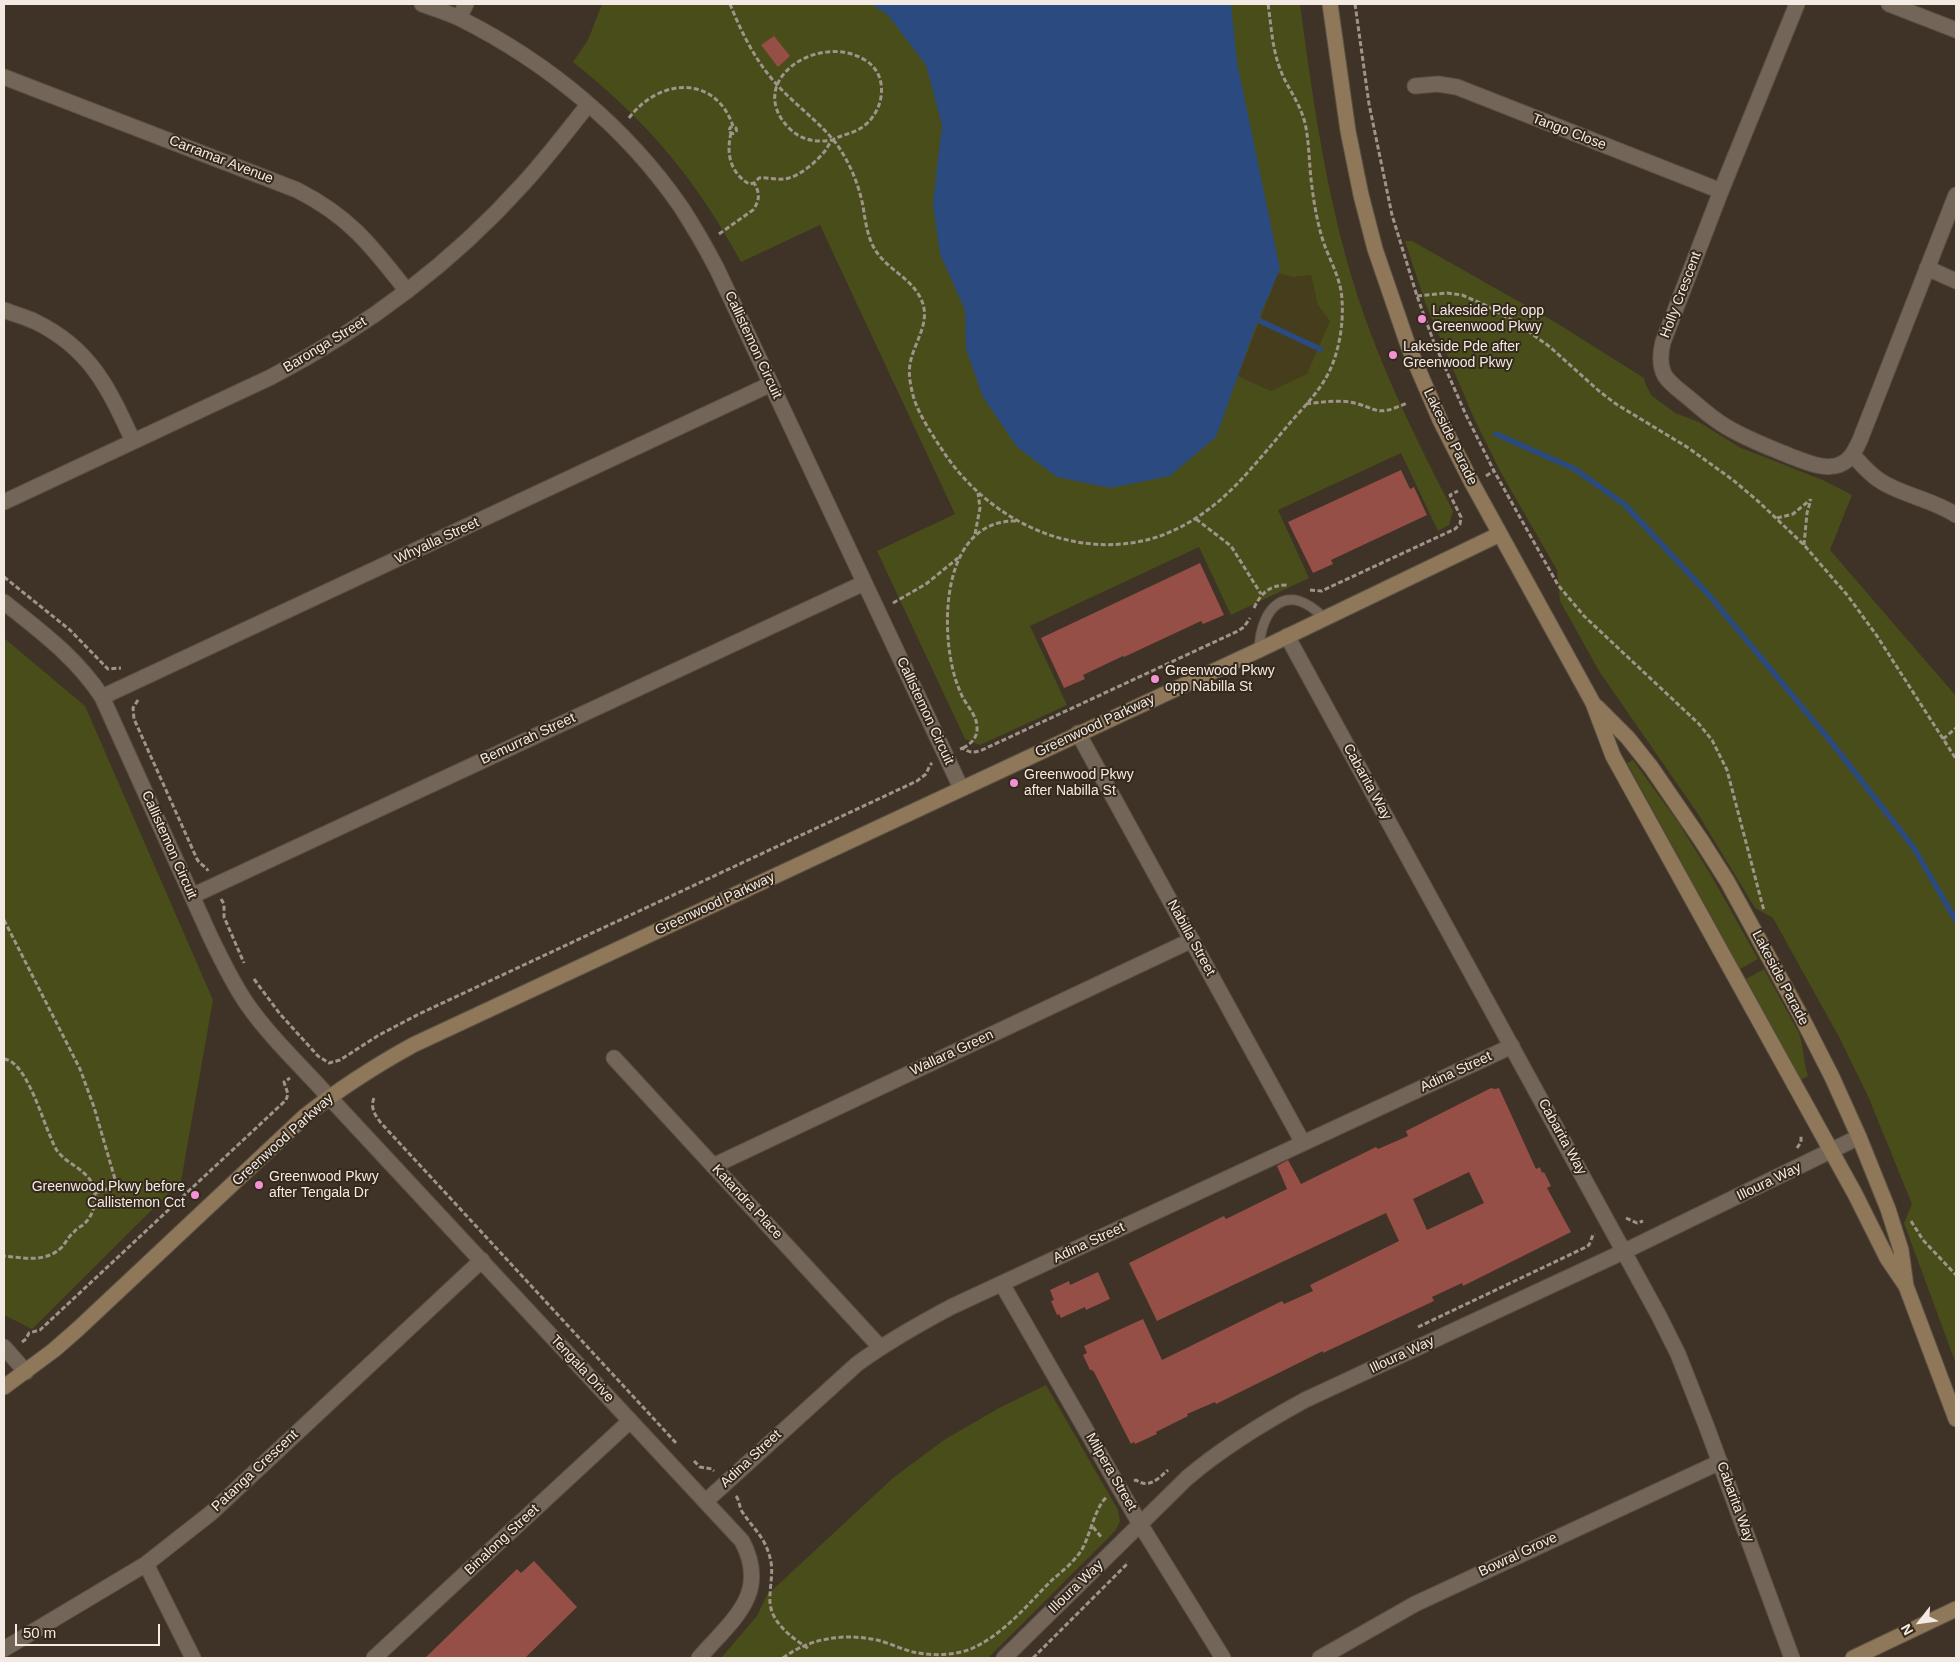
<!DOCTYPE html>
<style>
body{margin:0}
#map{position:relative;width:1960px;height:1662px;overflow:hidden;background:#3e3326;font-family:Arial,sans-serif}
canvas{display:block}
.frame{position:absolute;inset:0;border:5px solid #f3ebe3;pointer-events:none}
.north{position:absolute;left:1895px;top:1597px;width:50px;height:50px;-webkit-text-stroke:4px #34291c;paint-order:stroke;rotate:240deg;font-size:14px;font-weight:700;line-height:20px;text-align:center;color:#f3ebe3}
.north::after{content:'';display:block;margin:auto;width:18px;height:22px;background:#f3ebe3;clip-path:polygon(50% 0,100% 100%,50% 72%,0 100%)}
.scale{position:absolute;left:15px;top:1624px;width:145px;height:22px;box-sizing:border-box;border:2px solid #f3ebe3;border-top:0;padding-left:6px;font-size:15px;line-height:18px;white-space:nowrap;color:#f3ebe3;-webkit-text-stroke:4px #34291c;paint-order:stroke}
</style>
<div id="map">
<canvas width="1960" height="1662"></canvas>
<div class="frame"></div>
<div class="north">N</div>
<div class="scale">50 m</div>
</div>
<script>
const ctx = document.querySelector('canvas').getContext('2d');
ctx.lineJoin = 'round';
function fill(path, color) { ctx.fillStyle = color; ctx.fill(path, 'evenodd'); }
function stroke(path, color, width, dash) { ctx.strokeStyle = color; ctx.lineWidth = width; ctx.lineCap = dash ? 'butt' : 'round'; ctx.setLineDash(dash || []); ctx.stroke(path); }
function label(font, color, halo, rows, align = 'center') {
  ctx.font = font + ' Arial,sans-serif'; ctx.lineWidth = 4; ctx.setLineDash([]); ctx.textBaseline = 'middle'; ctx.strokeStyle = halo; ctx.fillStyle = color; for (const [text, x, y, turn = 0] of rows) {
    ctx.save(); ctx.translate(x, y); ctx.rotate((+turn || 0) * Math.PI / 180); ctx.textAlign = isNaN(turn) ? turn : align; if (halo) ctx.strokeText(text, 0, 0); ctx.fillText(text, 0, 0); ctx.restore();
  }
}
fill(new Path2D(`
 M602 4H1300C1314 109 1329 215 1364 315 1388 383 1420 447 1453 511L1449 525 1438 531 1401 453 1278 510 1309 578 1231 615 1199 547 1030 626 1067 705 980 745 965 739 877 551 955 514 820 225 741 262C696 179 647 121 573 62L588 40Z
 M1405 241H1412L1555 322 1644 378 1645 383 1651 395 1675 413 1699 422 1739 447 1825 481 1852 495 1830 550 1956 696V1364L1904 1223 1912 1204 1868 1096 1839 1037 1773 918 1755 908 1698 814 1599 671 1560 601 1557 570 1500 471 1473 416 1426 305Z
 M4 638 85 706 213 1000 181 1181 32 1329 4 1315Z
 M1633 760 1678 822 1711 875 1758 959 1740 969 1627 763Z
 M1764 969 1799 1033C1804 1047 1803 1062 1808 1076L1801 1080 1746 979Z
 M1046 1385 1118 1510 1120 1521 1115 1531 988 1658H721L757 1616 767 1595 893 1478 944 1440 999 1408Z`), '#494d19');
fill(new Path2D(`
 M1278 273 1293 277 1311 275 1318 305 1330 321 1307 374 1271 391 1238 376Z`), '#453d1c');
fill(new Path2D(`
 M870 4H1231L1237 62 1280 269 1258 320 1216 437 1170 476 1110 488 1057 477 1017 447 983 397 966 349 965 310 940 254 933 204 942 125 926 65 887 14Z`), '#2b4a7f');
stroke(new Path2D(`
 M1253 316 1258 320 1320 349
 M1496 434 1575 469 1625 505 1709 595 1832 743 1914 848 1956 921`), '#2b4a7f', 5.5);
fill(new Path2D(`
 M774 36 790 56 778 67 761 45Z
 M1401 470 1410 489 1414 487 1427 515 1331 560 1333 564 1313 573 1288 522Z
 M1200 563 1224 615 1203 624 1201 621 1124 657 1123 656 1083 675 1085 679 1064 688 1041 638Z
 M1491 1088 1495 1089 1499 1088 1536 1169 1540 1167 1542 1173 1544 1172 1551 1186 1547 1188 1571 1232 1463 1286 1462 1283 1432 1297 1434 1301 1323 1353V1351L1216 1404 1215 1402 1187 1414 1188 1416 1156 1432 1157 1434 1135 1444 1134 1442 1131 1444 1094 1372 1092 1370H1090L1083 1355 1087 1353 1084 1346 1143 1319 1162 1360 1282 1301 1284 1304 1313 1291 1310 1285 1399 1241 1386 1213 1157 1321 1129 1263 1224 1216 1226 1219 1287 1189 1277 1166 1288 1160 1301 1184 1376 1147 1378 1149 1408 1136 1406 1131ZM1469 1172 1484 1203 1427 1230 1413 1199Z
 M1098 1272 1110 1299 1086 1310 1085 1307 1061 1318 1059 1314 1057 1315 1051 1301 1054 1300 1050 1290 1069 1281 1070 1285Z
 M534 1561 577 1607 525 1658H425L517 1569 521 1573Z`), '#954f46');
const lane = new Path2D(`
 M1259 650C1261 605 1288 581 1324 618`);
const street = new Path2D(`
 M422 4C435 9 449 13 461 19 547 62 626 127 681 207 694 227 706 248 717 269L961 788
 M1797 4 1721 191 1663 342C1660 354 1659 365 1665 376 1671 385 1682 392 1690 399 1704 411 1718 423 1734 431 1752 441 1771 448 1790 456 1804 461 1820 469 1835 466 1849 463 1854 453 1860 440L1956 195
 M1889 4 1956 30
 M459 18 466 4
 M4 77 297 190C350 217 371 245 407 291
 M1415 86 1438 84 1457 87 1721 191
 M1927 268 1956 281
 M4 310C14 314 26 317 36 322 91 349 109 389 133 441
 M1853 455C1862 465 1870 475 1882 482 1905 496 1934 500 1956 515
 M4 502 271 377C365 328 452 263 523 184 546 159 567 131 588 105
 M4 602C40 631 77 658 102 697L210 936C221 959 232 982 247 1004 270 1037 302 1067 329 1097L742 1541C770 1594 732 1620 699 1658
 M1287 636 1659 1316 1678 1354 1706 1425 1792 1658
 M102 697 771 384
 M1078 733 1303 1143
 M192 896 864 583
 M614 1058 880 1347
 M713 1166 1192 940
 M1002 1284 1140 1524 1223 1658
 M4 1347 26 1372
 M706 1501 857 1364C887 1342 919 1324 951 1307L1512 1046
 M146 1564 193 1658
 M4 1649 146 1564 211 1513 482 1260
 M374 1658 630 1421
 M1004 1658 1187 1478C1223 1447 1263 1423 1305 1400L1625 1251 1859 1137
 M1320 1658 1415 1604 1720 1462`);
const secondary = new Path2D(`
 M1330 4 1348 131 1361 195 1375 249 1409 348 1440 420 1472 483 1593 703 1613 756 1855 1194 1887 1258 1906 1286
 M1597 707 1628 738 1651 767 1701 840 1727 881 1802 1018 1832 1077 1859 1137 1888 1209 1901 1250 1906 1286 1956 1419
 M4 1387 54 1350 78 1329 305 1116C339 1089 375 1066 413 1045L1259 650 1500 534
 M1853 1658 1956 1609`);
stroke(lane, '#5b5145', 11);
stroke(street, '#5b5145', 17);
stroke(secondary, '#5b5145', 17);
stroke(new Path2D(`
 M730 4C742 34 757 64 780 88 797 106 819 122 835 142 849 161 858 182 863 206 865 219 867 234 873 246 884 268 909 276 920 297 933 321 914 341 910 364 908 375 911 388 914 399 920 416 931 433 941 448 982 513 1059 556 1137 542 1177 535 1211 511 1238 483 1254 466 1269 448 1284 430 1297 414 1313 399 1324 381 1338 359 1344 326 1342 300 1341 276 1327 257 1321 234 1316 216 1313 197 1311 179 1309 160 1309 141 1305 123 1299 100 1286 87 1279 66 1272 46 1271 24 1268 4
 M1355 4 1369 104 1392 215 1417 296 1433 340 1466 415 1494 471 1558 585 1584 616 1699 724 1712 740 1727 770 1764 911
 M629 118C659 78 715 74 733 126
 M729.5 130a3.5 3.5 0 1 1 7 0a3.5 3.5 0 1 1-7 0Z
 M731 133C726 154 730 172 749 184L754 183 759 178C769 177 778 181 789 178 802 174 816 162 825 151 828 147 830 141 834 139 844 134 856 133 865 125 885 109 889 74 865 60 818 31 742 82 790 129 801 140 817 143 832 140
 M719 234 753 210C760 200 760 193 754 183
 M1417 296 1447 293 1462 295 1485 305 1517 323 1550 347 1599 391 1616 404 1687 447 1733 480 1759 502 1804 545 1848 596 1877 636 1956 759
 M1306 404C1321 402 1335 400 1350 402 1380 408 1373 418 1407 403
 M1486 476 1494 471
 M1777 518 1793 514 1810 500
 M1196 519 1231 546 1261 594
 M975 534 980 508 978 493
 M1804 545 1807 513 1811 499
 M4 577 70 630 103 664 108 669 121 668
 M1310 590 1322 591 1330 587 1455 529 1460 524 1461 517 1450 495 1458 491
 M893 603 926 584 958 558
 M1254 608C1261 593 1270 585 1287 585
 M138 700 133 708 134 719 197 859C200 865 206 866 208 871
 M1943 739 1956 728
 M963 748C971 744 978 737 977 727 977 716 967 706 962 696 959 689 956 682 954 674 940 623 943 519 1017 521
 M960 749 963 748C969 753 974 753 982 750L1238 631 1244 627 1250 618
 M221 899 224 904V917L244 963
 M4 920 80 1069 94 1107 117 1186 95 1193
 M254 979 280 1014 318 1056 329 1063 340 1060 379 1035 419 1014 917 781 926 774 930 765 932 763
 M4 1059C26 1061 42 1119 51 1138 53 1143 55 1148 58 1152 70 1167 93 1171 95 1194 96 1206 92 1217 83 1225 80 1227 76 1229 74 1232 69 1236 66 1242 62 1247 46 1263 23 1258 4 1256
 M374 1098C370 1108 375 1115 381 1123L677 1444
 M1797 1148 1801 1142V1135
 M1626 1218 1637 1223 1643 1221
 M1911 1221 1923 1240 1956 1275
 M1418 1327 1584 1248 1589 1245 1593 1235 1595 1234
 M22 1342 26 1339 29 1333 40 1330 286 1100 288 1094 284 1082 290 1078
 M694 1461 700 1467 712 1469 714 1471
 M1134 1481 1136 1480C1149 1489 1158 1479 1168 1470
 M736 1496C740 1501 739 1508 743 1513 756 1532 766 1538 771 1562 773 1574 770 1585 770 1597 768 1621 791 1637 809 1649
 M1093 1527 1102 1538
 M783 1658C810 1638 843 1633 877 1640 889 1643 901 1649 913 1652 931 1656 956 1656 973 1648 1005 1633 1027 1605 1051 1581 1061 1572 1073 1563 1081 1551 1090 1537 1095 1506 1107 1497
 M1033 1658 1127 1564 1126 1562`), '#9e948a', 3, [5, 2.5]);
stroke(lane, '#736658', 9);
stroke(street, '#736658', 15);
stroke(secondary, '#8f7759', 15);
for (const [x, y, r, color] of [
 [1422,319,5,"#f391d5"],
 [1393,355,5,"#f391d5"],
 [1155,679,5,"#f391d5"],
 [1014,783,5,"#f391d5"],
 [259,1185,5,"#f391d5"],
 [195,1195,5,"#f391d5"]
]) { const dot = new Path2D(); dot.arc(x, y, r, 0, 2 * Math.PI); ctx.fillStyle = color; ctx.fill(dot); stroke(dot, '#34291c', 2); }
label('14px', '#f3ebe3', '#34291c', [
 ["Tango Close",1569,132,21],
 ["Carramar Avenue",221,160,21],
 ["Holly Crescent",1681,295,-69],
 ["Baronga Street",325,345,-31],
 ["Callistemon Circuit",753,345,65],
 ["Lakeside Parade",1450,437,64],
 ["Whyalla Street",437,541,-25],
 ["Callistemon Circuit",925,711,65],
 ["Greenwood Parkway",1095,726,-25],
 ["Bemurrah Street",528,739,-25],
 ["Cabarita Way",1367,782,61],
 ["Callistemon Circuit",169,845,66],
 ["Greenwood Parkway",715,904,-25],
 ["Nabilla Street",1191,938,61],
 ["Lakeside Parade",1780,978,62],
 ["Wallara Green",952,1053,-25],
 ["Adina Street",1456,1072,-25],
 ["Cabarita Way",1562,1137,61],
 ["Greenwood Parkway",283,1140,-42],
 ["Illoura Way",1769,1182,-26],
 ["Katandra Place",747,1202,47],
 ["Adina Street",1089,1243,-25],
 ["Illoura Way",1402,1355,-25],
 ["Tengala Drive",582,1369,47],
 ["Adina Street",751,1459,-43],
 ["Patanga Crescent",255,1471,-43],
 ["Milpera Street",1111,1472,60],
 ["Cabarita Way",1735,1502,70],
 ["Binalong Street",502,1540,-43],
 ["Bowral Grove",1518,1555,-25],
 ["Illoura Way",1076,1587,-44]
]);
label('14px', '#f3ebe3', '#34291c', [
 ["Lakeside Pde opp",1432,311],
 ["Greenwood Pkwy",1432,327],
 ["Lakeside Pde after",1403,347],
 ["Greenwood Pkwy",1403,363],
 ["Greenwood Pkwy",1165,671],
 ["opp Nabilla St",1165,687],
 ["Greenwood Pkwy",1024,775],
 ["after Nabilla St",1024,791],
 ["Greenwood Pkwy",269,1177],
 ["after Tengala Dr",269,1193],
 ["Greenwood Pkwy before",185,1187,"right"],
 ["Callistemon Cct",185,1203,"right"]
], 'left');
</script>
